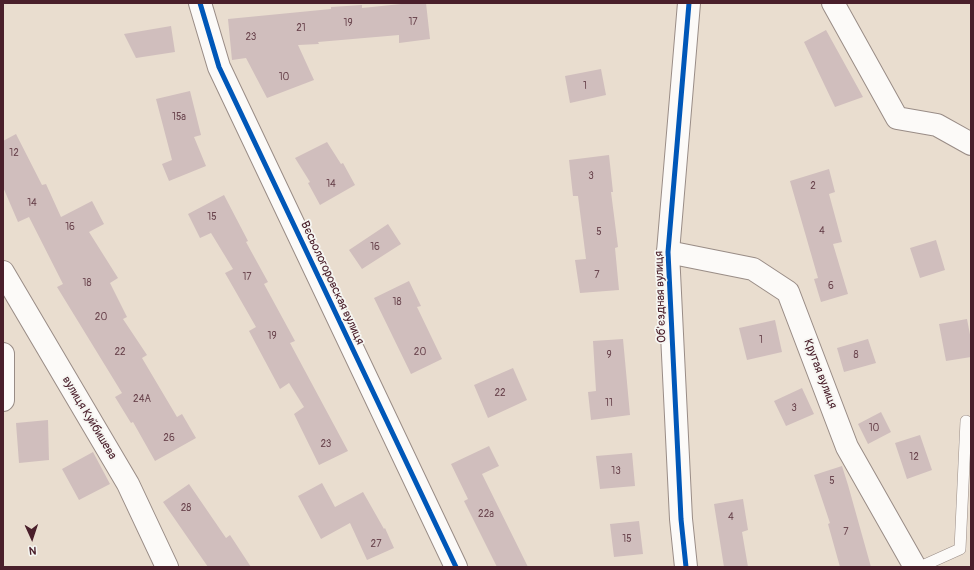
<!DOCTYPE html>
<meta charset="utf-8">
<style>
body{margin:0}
#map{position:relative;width:974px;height:570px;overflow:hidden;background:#e9ddcf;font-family:Pangolin,sans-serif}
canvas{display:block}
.frame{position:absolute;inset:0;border:4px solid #4a1f2b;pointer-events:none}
.north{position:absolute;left:12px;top:518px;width:40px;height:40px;-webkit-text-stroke:3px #f6f6f2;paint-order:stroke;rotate:177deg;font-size:11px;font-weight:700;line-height:16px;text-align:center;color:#4a1f2b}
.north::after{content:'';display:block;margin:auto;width:14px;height:18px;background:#4a1f2b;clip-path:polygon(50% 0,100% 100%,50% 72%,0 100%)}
</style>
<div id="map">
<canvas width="974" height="570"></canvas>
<div class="frame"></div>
<div class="north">N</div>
</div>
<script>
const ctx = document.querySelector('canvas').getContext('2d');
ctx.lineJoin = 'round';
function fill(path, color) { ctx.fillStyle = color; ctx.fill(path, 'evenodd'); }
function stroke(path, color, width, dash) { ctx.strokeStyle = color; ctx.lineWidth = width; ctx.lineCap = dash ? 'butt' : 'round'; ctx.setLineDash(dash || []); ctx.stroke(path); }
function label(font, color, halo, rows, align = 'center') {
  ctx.font = font + ' Pangolin,sans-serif'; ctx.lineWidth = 3.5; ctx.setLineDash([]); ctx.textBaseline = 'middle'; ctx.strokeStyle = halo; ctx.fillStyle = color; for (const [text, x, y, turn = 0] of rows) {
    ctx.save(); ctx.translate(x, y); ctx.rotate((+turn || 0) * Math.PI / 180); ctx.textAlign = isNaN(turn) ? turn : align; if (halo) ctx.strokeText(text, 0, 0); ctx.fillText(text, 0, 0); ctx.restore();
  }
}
fill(new Path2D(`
 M411 3H426L430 39 399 43V35L318 42 319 44 298 45 314 80 267 98 246 58 232 60 228 19 331 9V7L362 5V8Z
 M171 26 175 52 136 58 124 34Z
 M826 30 863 97 835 107 804 42Z
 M601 69 606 95 570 103 565 76Z
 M190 91 201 135 194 137 206 166 169 181 162 164 172 160 156 99Z
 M16 134 42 185 46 184 61 217 92 201 104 224 89 232 118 278 110 283 127 317 123 319 147 355 142 358 177 417 182 414 196 438 155 461 133 422 131 423 115 397 122 393 57 287 63 284 29 217 18 222 3 187V141Z
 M327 142 341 164 343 163 355 185 320 205 308 183 310 182 295 158Z
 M609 155 613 192H611L618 247 615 248 619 290 580 293 575 260 586 259 578 196H573L569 160Z
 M829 169 835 192 829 194 842 242 833 244 848 294 821 302 814 279 818 278 790 181Z
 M224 195 248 241 246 242 268 282 264 284 295 341 290 343 348 451 319 465 294 414 304 407 289 383 280 389 249 331 256 327 225 273 233 269 211 233 200 238 188 214Z
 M388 224 401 244 362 269 349 250Z
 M936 240 945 270 920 278 910 248Z
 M409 281 421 306 417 307 442 359 411 374 374 298Z
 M967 319 971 340V357L946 361 939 324Z
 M775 320 782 352 747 360 739 328Z
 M623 339 630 415 591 420 588 392 596 391 593 341Z
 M868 339 876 363 844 372 837 348Z
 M513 368 527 400 488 418 474 385Z
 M802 388 814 414 786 426 774 401Z
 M881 412 891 432 868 444 858 424Z
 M48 420 49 460 19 463 16 423Z
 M920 435 932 470 907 479 895 443Z
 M489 446 499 466 482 474 528 567H497L464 501 468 499 451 464Z
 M93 452 110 484 79 500 62 469Z
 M632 453 635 486 600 489 596 456Z
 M842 466 848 485 871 567H840L828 524 830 523 814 475Z
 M322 483 335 507 363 492 384 529 385 528 394 548 367 560 350 523 321 539 298 496Z
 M189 484 226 538 230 535 251 567H208L163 502Z
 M743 499 748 530 742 532 748 567H724L714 504Z
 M639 521 643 554 614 557 610 524Z`), '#d0bebd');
const lane = new Path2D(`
 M920 567 960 549 966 421`);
const street = new Path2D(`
 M200 3 219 67 456 567
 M833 3 897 118 937 125 971 144
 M668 252 753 269 788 292 847 447 915 567
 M3 272 128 484 167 567
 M3 354V400`);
const secondary = new Path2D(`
 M686 567 681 519 668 252 689 3`);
stroke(lane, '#998c86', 12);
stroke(street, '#998c86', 24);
stroke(secondary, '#998c86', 24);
stroke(lane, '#fcfaf8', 11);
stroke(street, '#fcfaf8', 22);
stroke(secondary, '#fcfaf8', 22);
stroke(new Path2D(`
 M200 3 219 67 456 567
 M686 567 681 519 668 252 689 3`), '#0057b8', 5);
label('10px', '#6c4750', null, [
 ["17",413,22],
 ["19",348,23],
 ["21",301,28],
 ["23",251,37],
 ["10",284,77],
 ["1",585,86],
 ["15а",179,117],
 ["12",14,153],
 ["3",591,176],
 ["14",331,184],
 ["2",813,186],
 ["14",32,203],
 ["15",212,217],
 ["16",70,227],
 ["4",822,231],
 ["5",599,232],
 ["16",375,247],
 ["7",597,275],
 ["17",247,277],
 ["18",87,283],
 ["6",831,286],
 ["18",397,302],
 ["20",101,317],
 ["19",272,336],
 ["1",761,340],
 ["22",120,352],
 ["20",420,352],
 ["9",609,355],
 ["8",856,355],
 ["22",500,393],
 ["24А",142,399],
 ["11",609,403],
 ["3",794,408],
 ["10",874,428],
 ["26",169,438],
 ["23",326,444],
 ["12",914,457],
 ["13",616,471],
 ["5",832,481],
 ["28",186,508],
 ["22а",486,514],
 ["4",731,517],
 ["7",846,532],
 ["15",627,539],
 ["27",376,544]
]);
label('12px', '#4a1f2b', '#f6f6f2', [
 ["Вєсьологоровская вулиця",332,283,65],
 ["Об'єздная вулиця",661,297,-92],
 ["Крутая вулиця",820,374,69],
 ["вулиця Куйбишева",89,418,59]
]);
</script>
